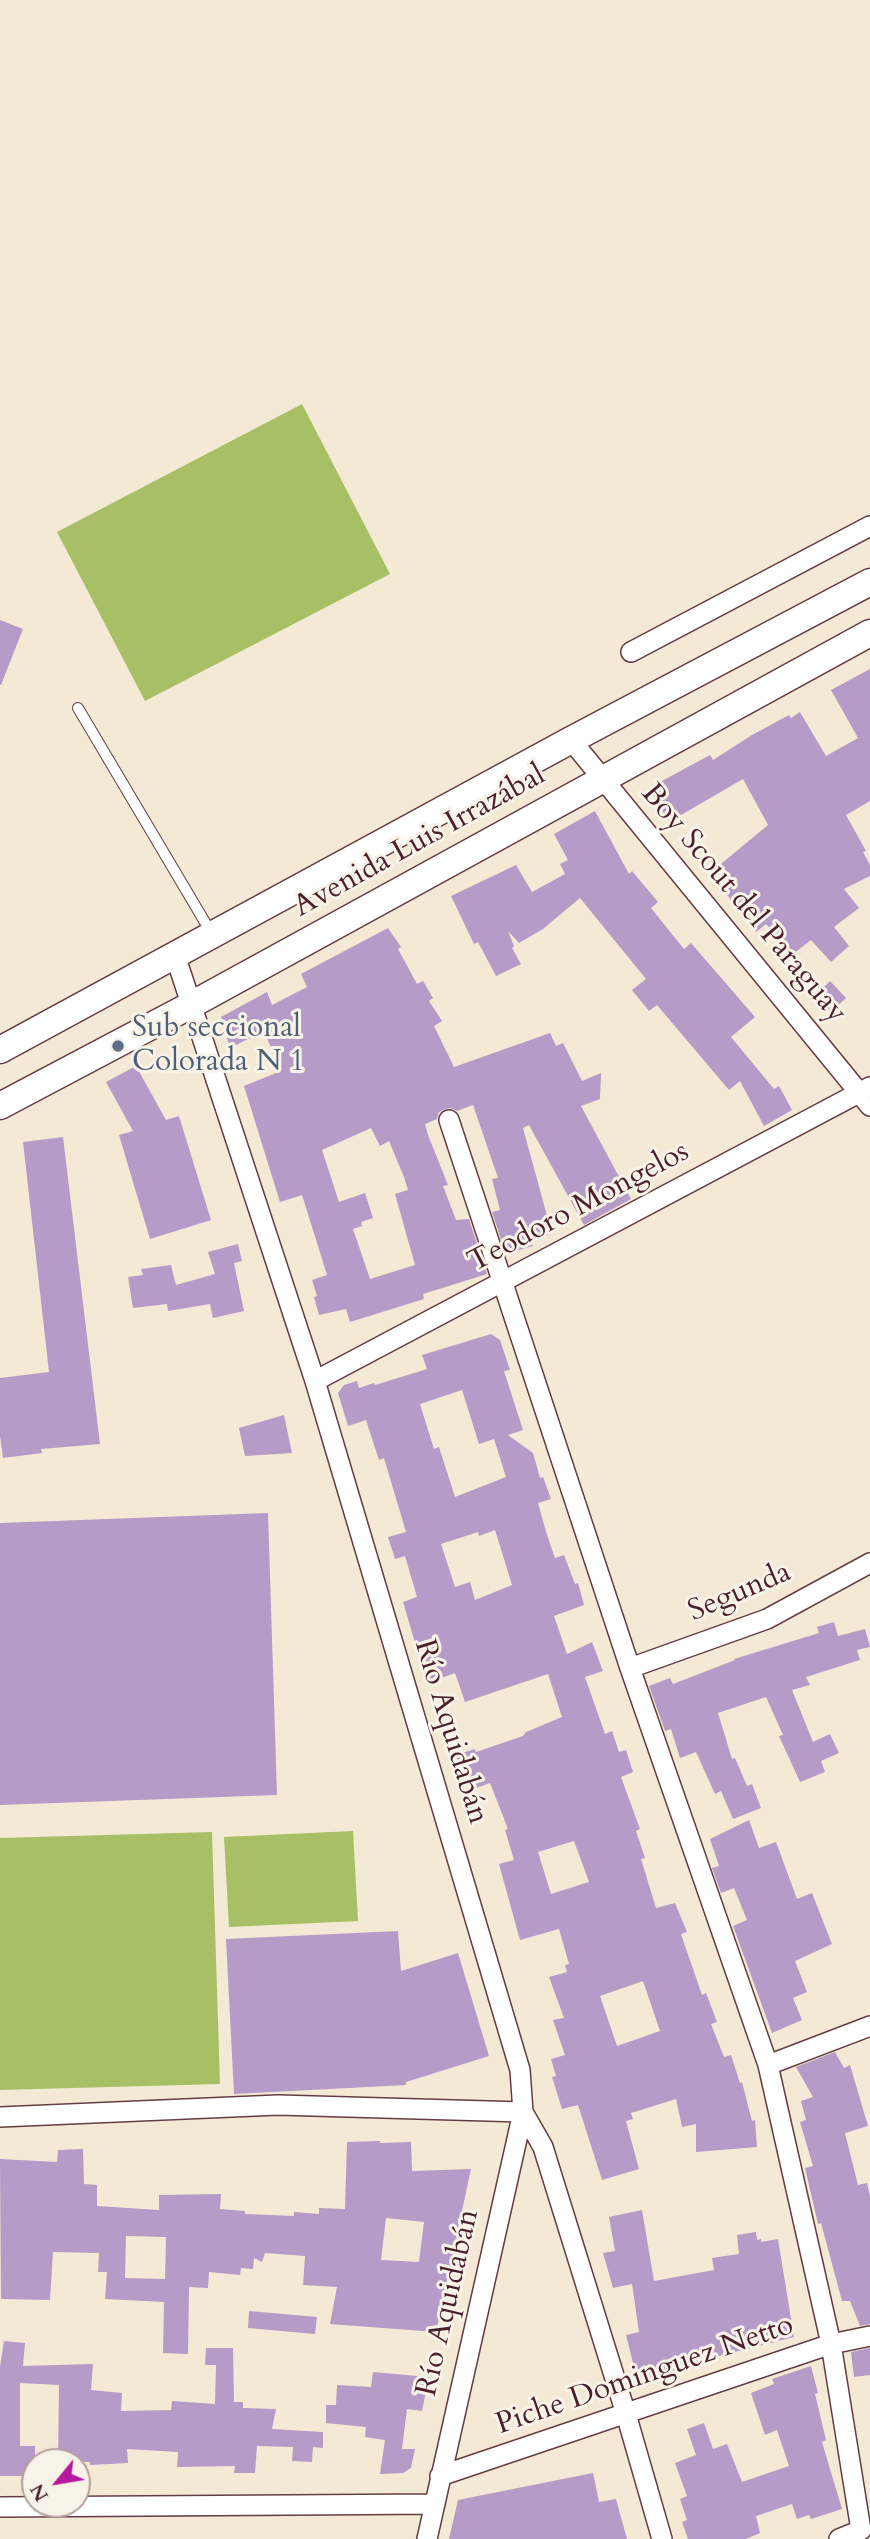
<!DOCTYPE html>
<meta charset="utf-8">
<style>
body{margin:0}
#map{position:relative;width:870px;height:2539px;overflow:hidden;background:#f4e9d4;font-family:Cardo,serif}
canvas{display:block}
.north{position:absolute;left:21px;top:2448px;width:70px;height:70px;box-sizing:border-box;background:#f7f3e8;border:2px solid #b29e9c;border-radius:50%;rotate:240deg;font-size:19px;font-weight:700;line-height:28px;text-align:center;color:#4a1f2b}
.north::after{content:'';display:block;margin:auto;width:24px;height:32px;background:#b5179e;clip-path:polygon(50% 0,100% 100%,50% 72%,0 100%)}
</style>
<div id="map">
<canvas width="870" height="2539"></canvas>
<div class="north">N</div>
</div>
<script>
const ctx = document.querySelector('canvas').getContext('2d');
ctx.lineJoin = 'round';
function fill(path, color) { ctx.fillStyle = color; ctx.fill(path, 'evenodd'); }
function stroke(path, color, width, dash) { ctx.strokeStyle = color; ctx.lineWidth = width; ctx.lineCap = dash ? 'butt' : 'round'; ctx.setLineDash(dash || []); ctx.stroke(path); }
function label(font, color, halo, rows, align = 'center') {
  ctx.font = font + ' Cardo,serif'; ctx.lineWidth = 6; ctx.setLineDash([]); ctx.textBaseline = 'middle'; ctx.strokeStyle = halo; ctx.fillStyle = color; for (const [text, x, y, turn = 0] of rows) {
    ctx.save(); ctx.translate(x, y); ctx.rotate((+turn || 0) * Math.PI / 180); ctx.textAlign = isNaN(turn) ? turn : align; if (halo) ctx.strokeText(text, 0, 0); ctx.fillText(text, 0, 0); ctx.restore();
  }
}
fill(new Path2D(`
 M302 404 390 574 145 701 57 532Z
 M353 1831 358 1921 229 1927 224 1837Z
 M212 1832 220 2084 0 2090V1838Z`), '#a7c066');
fill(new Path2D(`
 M0 620 23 629 1 685H0Z
 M870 669V801L846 815 866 851 863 852 870 865V876L844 889 859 908 834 927 849 946 831 962 811 940 793 954 766 924 756 932 710 873 768 825 743 779 669 822 649 788 710 755 713 760 752 735 789 715 791 718 800 712 826 756 858 738 831 690Z
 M595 811 629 874 632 871 658 902 651 908 684 949 691 943 755 1017 731 1037 774 1089 779 1086 792 1110 764 1126 740 1081 729 1090 657 1005 649 1011 632 990 646 979 580 898 543 929 519 943 508 931 514 946 512 948 521 964 496 976 478 942 474 944 451 896 516 865 532 892 565 874 560 864 568 860 554 834Z
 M388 928 401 947 398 949 417 984 423 981 433 998 429 1001 442 1021 434 1026 454 1067 550 1033 556 1046 563 1043 582 1081 601 1073 600 1099 581 1106 631 1199 584 1225 529 1125 523 1128 552 1234 531 1240 533 1246 506 1254 492 1212 500 1210 492 1179 498 1178 473 1105 457 1111 451 1108 445 1109 439 1112 437 1119 425 1124 428 1135 448 1185 443 1186 456 1220 469 1219 487 1274 423 1294 424 1299 350 1322 346 1309 319 1315 314 1297 317 1296 312 1280 327 1275 302 1195 280 1202 244 1086 281 1071 264 1031 230 1048 221 1017 267 992 272 1005 307 987 301 974ZM371 1128 380 1146 389 1141 404 1177 408 1190 395 1194 415 1265 370 1279 353 1229 362 1226 361 1222 373 1218 365 1193 339 1202 322 1150Z
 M830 981 846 998 830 1013 814 997Z
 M136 1066 166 1120 179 1116 211 1220 150 1239 119 1135 133 1131 106 1082Z
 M63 1137 100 1444 41 1449 42 1453 3 1458 0 1436V1378L49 1372 23 1142Z
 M238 1244 242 1261 234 1263 244 1311 213 1318 210 1304 168 1311 167 1304 133 1308 128 1277 143 1275 141 1269 171 1265 176 1285 215 1274 208 1252Z
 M491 1334 500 1340 510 1370 504 1371 523 1430 508 1435 533 1453 540 1478 543 1477 551 1499 538 1503 547 1535 555 1558 564 1555 575 1584 578 1583 584 1605 554 1616 567 1654 592 1642 603 1671 585 1677 605 1734 612 1731 619 1752 626 1750 633 1772 621 1777 640 1829 636 1831 645 1858 641 1859 656 1908 675 1903 687 1932 681 1934 702 1995 706 1993 717 2022 711 2024 724 2057 731 2055 740 2083 742 2082 752 2121 755 2120 757 2147 696 2152V2124L682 2127 676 2099 631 2113 633 2119 626 2121 639 2169 602 2180 578 2105 562 2109 552 2077 556 2076 551 2059 565 2055 553 2020 564 2018 549 1977 567 1972 565 1965 569 1964 559 1929 520 1940 499 1864 514 1860 505 1830 508 1829 490 1783 473 1789 469 1778 463 1780 456 1755 475 1749 476 1752 523 1736 526 1732 562 1717 548 1674 465 1702 455 1673 427 1683 403 1602 417 1597 405 1556 395 1559 388 1537 406 1532 384 1458 379 1460 366 1420 348 1426 338 1393 344 1385 357 1381 359 1388 374 1383 375 1385 427 1369 422 1355ZM462 1390 479 1444 494 1439 506 1477 455 1497 439 1447 434 1449 420 1404ZM495 1530 512 1585 475 1600 470 1582 455 1587 441 1544 478 1532 479 1536ZM574 1841 589 1882 551 1894 538 1852ZM643 1981 660 2031 617 2046 600 1996Z
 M284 1415 292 1453 245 1456 239 1428Z
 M268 1513 277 1795 0 1805V1523Z
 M834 1622 838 1636 865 1629 870 1647 857 1650 860 1660 806 1677 810 1685 792 1690 813 1742 830 1734 839 1753 821 1761 825 1772 800 1782 779 1736 783 1735 766 1697 718 1713 732 1759 735 1758 747 1786 752 1784 761 1808 733 1819 721 1791 715 1794 696 1752 680 1758 671 1729 665 1731 649 1686 670 1678 673 1684 735 1660 734 1659 819 1633 817 1627Z
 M749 1820 759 1848 776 1842 797 1899 812 1893 832 1944 795 1961 807 1992 793 1998 802 2020 772 2033 733 1926 747 1920 734 1888 721 1893 712 1868 719 1866 710 1839Z
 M398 1931 401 1971 458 1953 489 2056 406 2082V2085L234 2094 226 1939Z
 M835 2052 844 2068 850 2065 868 2126 845 2133 858 2185 867 2183 870 2196V2324L860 2326 850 2301H842L821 2223 818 2224 805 2168 813 2166 800 2122 806 2120 801 2101 813 2097 796 2067Z
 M380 2141V2143L411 2142 412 2171 471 2169 436 2332 330 2324 337 2287 303 2285 305 2256 265 2253 262 2262 254 2258 253 2269 241 2268 240 2275 209 2272 208 2288 189 2287 188 2354 163 2353 164 2302 105 2299 107 2272H98L99 2253 53 2252 50 2300 1 2299 0 2159 57 2162 58 2150 83 2149 84 2184 97 2185V2206L159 2210V2195L221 2194 220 2209 245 2211V2214L294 2216V2212L319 2214V2208L345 2209 347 2142ZM386 2218 424 2222 419 2262 381 2260ZM126 2236 166 2237 165 2279 125 2278Z
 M642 2210 654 2281 714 2270 712 2258 739 2254 737 2235 756 2232 757 2240 761 2239V2242L778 2239 794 2337 675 2367 677 2374 656 2380 646 2383 637 2379 626 2335 639 2332 632 2284 613 2288 603 2253 615 2251 609 2217Z
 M249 2311 317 2317 315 2334 248 2328Z
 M4 2341 25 2343 23 2366 93 2364 91 2390 122 2393 121 2411 171 2410 172 2401 215 2404 216 2365H205L206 2348H233L234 2402H243V2408L276 2409 272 2429 323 2432V2448L313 2447 312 2462 292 2461 293 2447 257 2446 255 2473H234L235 2466 177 2467 178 2452 127 2449 128 2463 90 2465V2462H58L59 2385 20 2383V2446H35V2476H0V2367Z
 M870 2348V2375L854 2377 851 2352Z
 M811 2366 818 2393 815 2394 826 2440 822 2442 842 2509 811 2519 809 2515 797 2519 792 2504 756 2516 760 2533 746 2539H688L682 2522 687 2520 680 2499 687 2496 675 2463 696 2455 687 2429 704 2423 713 2449 727 2444 742 2482 789 2466 777 2430 765 2435 751 2393 774 2384 772 2379Z
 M373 2372 429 2377 422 2411 407 2409 402 2449H415L411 2468 403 2473 380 2474 385 2440 365 2437 366 2427 326 2423V2405H336L337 2385 371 2387Z
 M593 2473 599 2502 616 2499 627 2539H449L458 2500Z`), '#b69ac8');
const lane = new Path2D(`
 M78 708 212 934`);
const street = new Path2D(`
 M631 652 870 526
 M571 740 870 1106
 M175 955 315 1381 520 2070 523 2112 517 2139 427 2539
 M449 1120 630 1668 768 2065 831 2344 861 2530 839 2539
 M315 1381 870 1087
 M630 1668 767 1619 870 1563
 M768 2065 870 2026
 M0 2117 278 2105 523 2112 543 2147 626 2414 662 2539
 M440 2476 831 2344 870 2336
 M0 2507 435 2504`);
const secondary = new Path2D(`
 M0 1050 571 740 870 582
 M0 1106 191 1005 870 633`);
stroke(lane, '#643d44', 12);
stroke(street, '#643d44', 22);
stroke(secondary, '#643d44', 29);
stroke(lane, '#fff', 10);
stroke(street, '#fff', 19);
stroke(secondary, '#fff', 26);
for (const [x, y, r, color] of [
 [118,1046,7,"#5c6f8a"]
]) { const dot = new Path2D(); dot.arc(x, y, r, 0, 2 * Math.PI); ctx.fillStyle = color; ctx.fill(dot); stroke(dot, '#f7f3e8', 2.5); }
label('30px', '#4a1f2b', '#f7f3e8', [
 ["Avenida Luis Irrazábal",420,842,-29],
 ["Boy Scout del Paraguay",743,904,50],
 ["Teodoro Mongelos",579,1208,-28],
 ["Segunda",740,1593,-23],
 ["Río Aquidabán",450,1732,73],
 ["Río Aquidabán",449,2303,-77],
 ["Piche Dominguez Netto",645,2376,-19]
]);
label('30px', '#4e5e75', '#f7f3e8', [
 ["Sub seccional",132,1029],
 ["Colorada N 1",132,1063]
], 'left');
</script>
